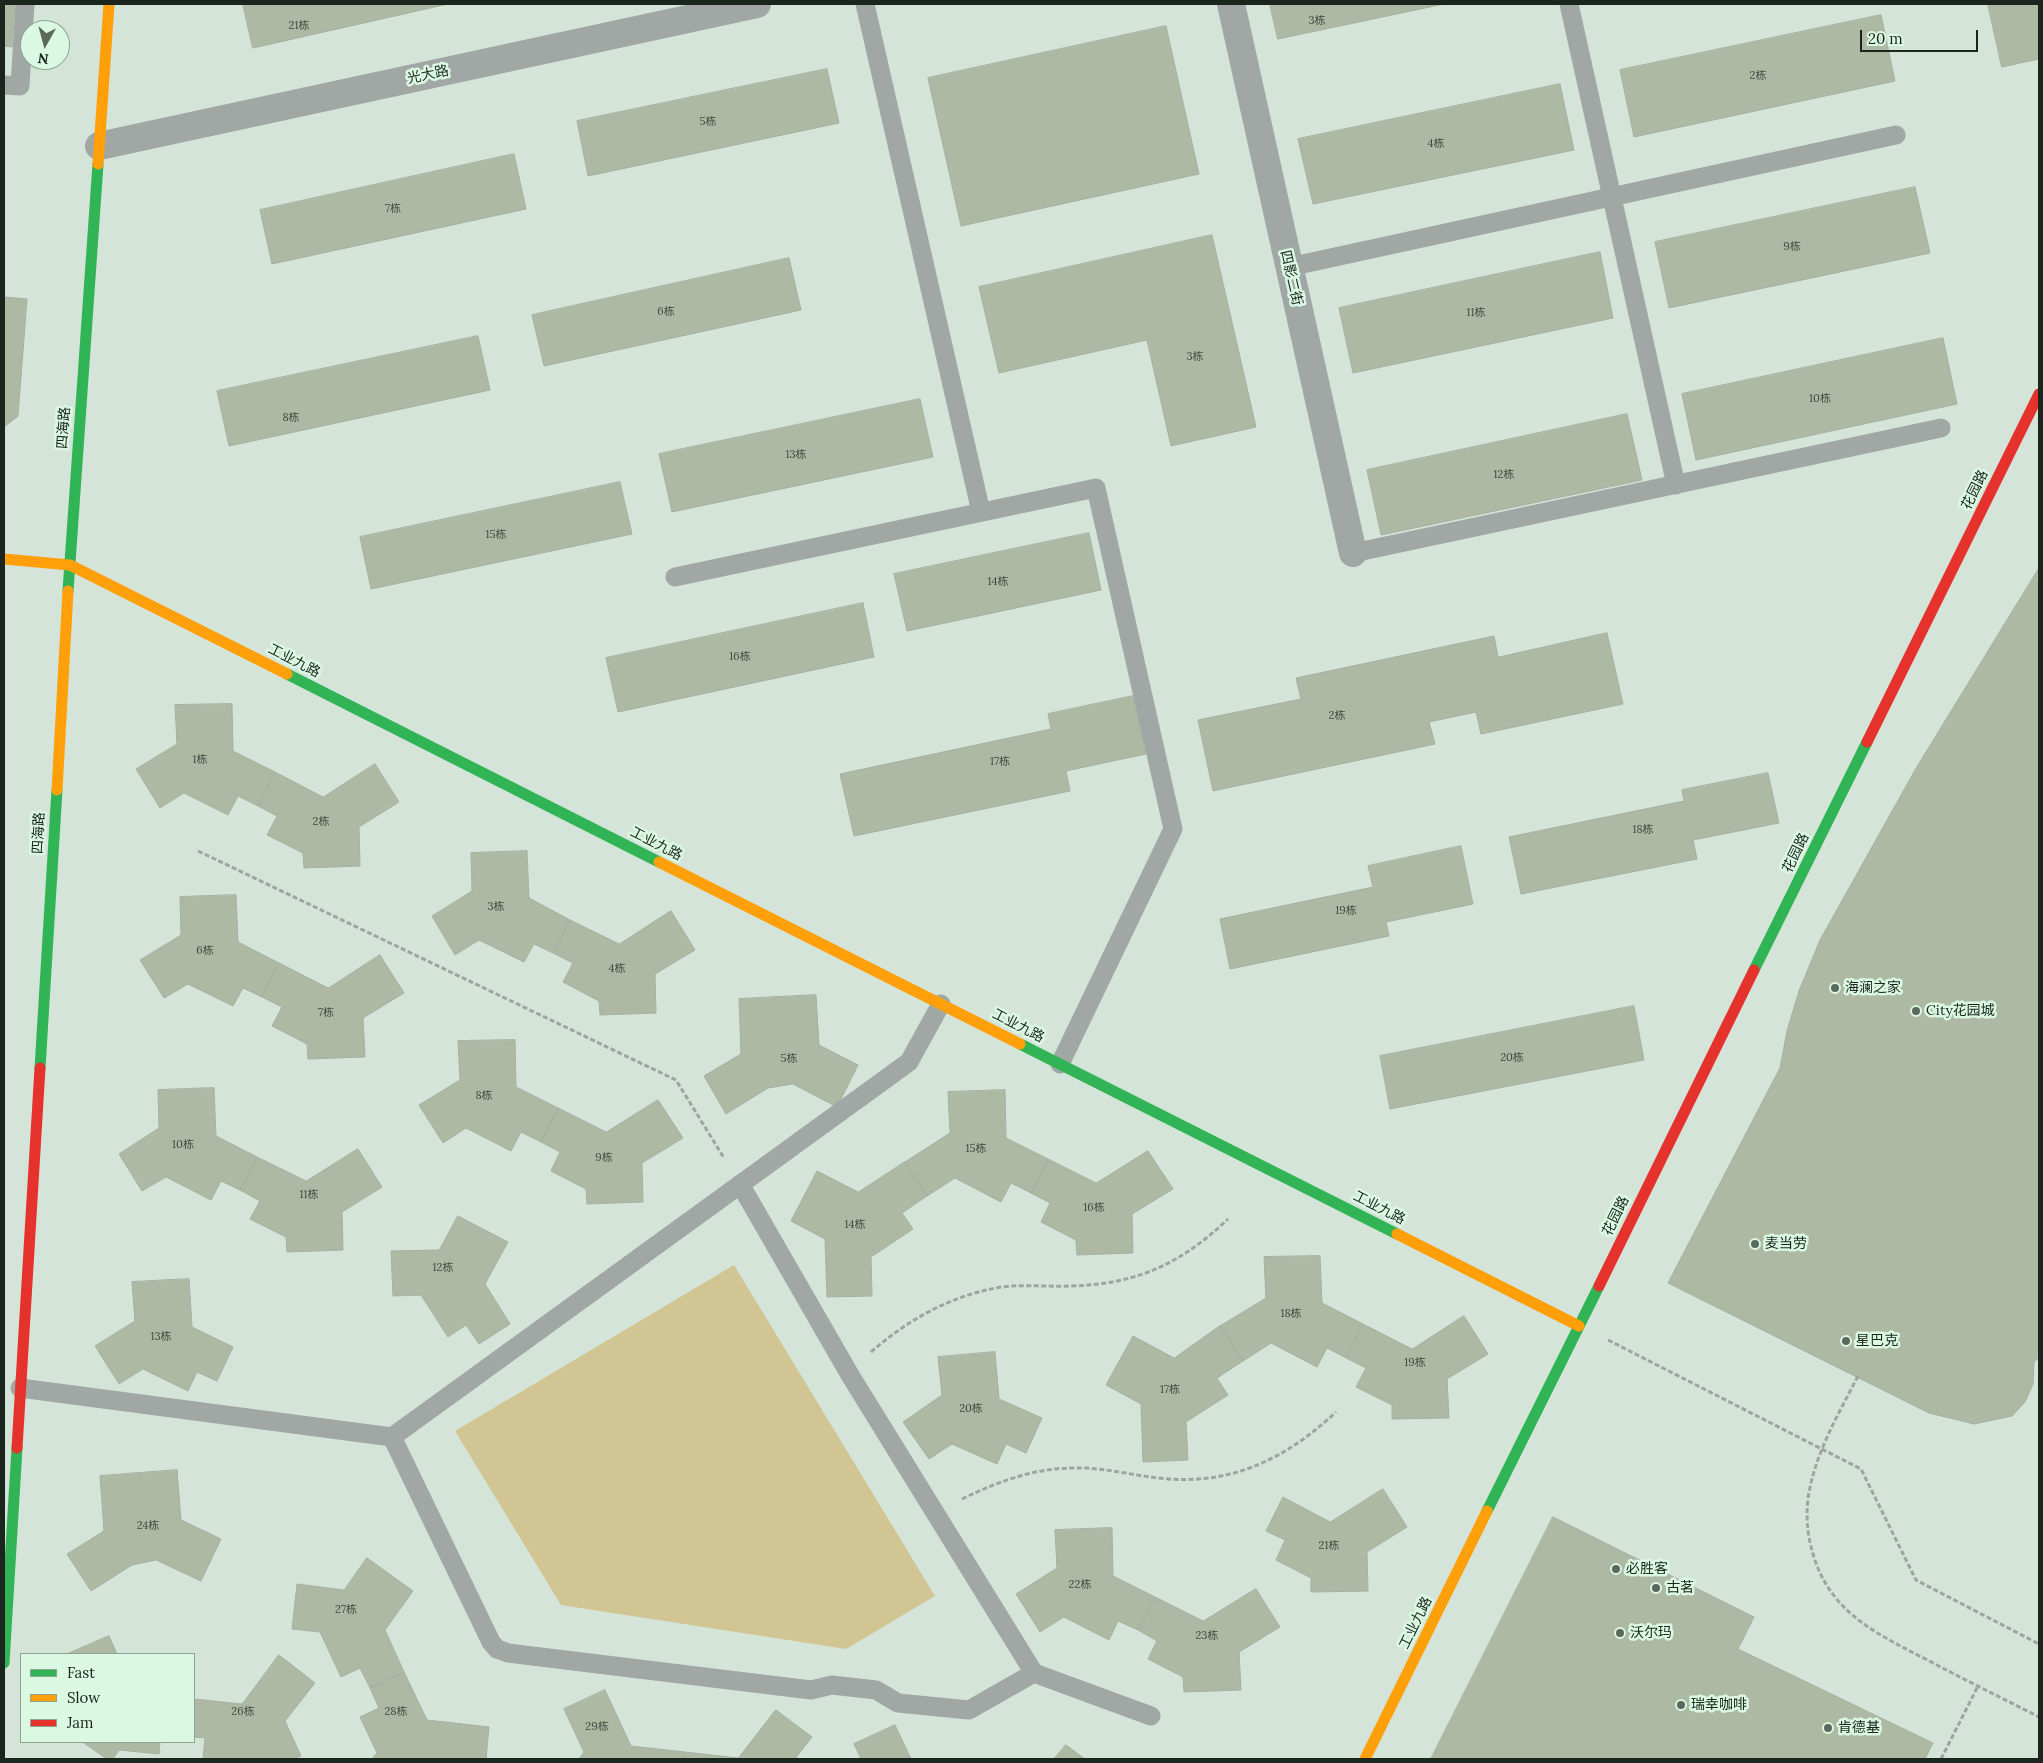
<!DOCTYPE html>
<meta charset="utf-8">
<style>
body{margin:0}
#map{position:relative;width:2043px;height:1763px;overflow:hidden;background:#d4e4d8;font-family:Lora,serif}
canvas{display:block}
.frame{position:absolute;inset:0;border:5px solid #1a251d;pointer-events:none}
.legend{position:absolute;left:20px;top:1653px;width:175px;height:90px;box-sizing:border-box;background:#daf8e2;border:1px solid #8da493;margin:0;padding:6px 9px;list-style:none;font-size:15px;color:#1a251d}
.legend li{display:flex;align-items:center;gap:10px;height:25px}
.legend b{width:25px;border:1px solid #8da493}
.north{position:absolute;left:20px;top:20px;width:50px;height:50px;box-sizing:border-box;background:#daf8e2;border:1px solid #8da493;border-radius:50%;rotate:187deg;font-size:14px;font-weight:700;line-height:20px;text-align:center;color:#1a251d}
.north::after{content:'';display:block;margin:auto;width:18px;height:22px;background:#5b685e;clip-path:polygon(50% 0,100% 100%,50% 72%,0 100%)}
.scale{position:absolute;left:1860px;top:30px;width:118px;height:22px;box-sizing:border-box;border:2px solid #1a251d;border-top:0;padding-left:6px;font-size:15px;line-height:18px;white-space:nowrap;color:#1a251d;-webkit-text-stroke:4px #daf8e2;paint-order:stroke}
</style>
<div id="map">
<canvas width="2043" height="1763"></canvas>
<div class="frame"></div>
<ul class="legend">
<li><b style="height:6px;background:#30b455"></b>Fast</li>
<li><b style="height:6px;background:#ff9f0a"></b>Slow</li>
<li><b style="height:6px;background:#e5322d"></b>Jam</li>
</ul>
<div class="north">N</div>
<div class="scale">20 m</div>
</div>
<script>
const ctx = document.querySelector('canvas').getContext('2d');
ctx.lineJoin = 'round';
function fill(path, color) { ctx.fillStyle = color; ctx.fill(path, 'evenodd'); }
function stroke(path, color, width, dash) { ctx.strokeStyle = color; ctx.lineWidth = width; ctx.lineCap = dash ? 'butt' : 'round'; ctx.setLineDash(dash || []); ctx.stroke(path); }
function label(font, color, halo, rows, align = 'center') {
  ctx.font = font + ' Lora,"Noto Sans SC",serif'; ctx.lineWidth = 5; ctx.setLineDash([]); ctx.textBaseline = 'middle'; ctx.strokeStyle = halo; ctx.fillStyle = color; for (const [text, x, y, turn = 0] of rows) {
    ctx.save(); ctx.translate(x, y); ctx.rotate((+turn || 0) * Math.PI / 180); ctx.textAlign = isNaN(turn) ? turn : align; if (halo) ctx.strokeText(text, 0, 0); ctx.fillText(text, 0, 0); ctx.restore();
  }
}
fill(new Path2D(`
 M734 1265 935 1596 846 1649 561 1605 455 1431Z`), '#d1c693');
const building = new Path2D(`
 M4 4H15L12 47 4 46Z
 M243 4H448L253 48Z
 M1270 4H1444L1278 39Z
 M1988 4H2039V59L2002 67Z
 M1881 15 1895 81 1634 137 1620 70Z
 M1166 26 1199 174 961 226 928 78Z
 M827 69 839 123 588 176 577 121Z
 M1560 84 1574 150 1313 204 1298 139Z
 M514 154 526 209 272 264 260 210Z
 M1915 187 1930 253 1669 308 1655 242Z
 M1212 235 1256 427 1171 446 1147 340 999 373 979 287Z
 M1600 252 1613 318 1353 373 1339 308Z
 M789 258 801 310 544 366 532 315Z
 M4 297 27 299 18 416 4 427Z
 M478 336 490 390 229 446 217 391Z
 M1943 338 1957 404 1696 460 1682 394Z
 M920 399 933 457 672 512 659 454Z
 M1627 414 1642 480 1381 535 1367 470Z
 M620 482 632 534 371 589 360 537Z
 M1089 533 1101 590 907 631 894 574Z
 M2039 568V1357L2034 1362 2033 1384 2025 1402 2012 1416 1974 1424 1929 1413 1668 1283 1780 1068 1787 1031 1799 991 1820 940 1915 770Z
 M863 603 874 657 618 712 606 658Z
 M1607 633 1623 704 1481 734 1476 712 1429 722 1435 744 1213 791 1198 720 1301 699 1296 678 1494 636 1498 657Z
 M1133 696 1146 754 1066 771 1070 791 854 836 840 774 1051 729 1048 714Z
 M232 704 233 751 275 772 258 806 238 796 228 815 184 793 160 808 136 769 177 744 175 705Z
 M375 764 399 802 359 827 360 866 304 868 303 853 267 835 277 816 258 806 275 772 323 797Z
 M1768 773 1779 823 1693 840 1697 859 1521 894 1509 837 1684 801 1682 790Z
 M1461 846 1473 904 1386 922 1389 936 1230 969 1220 919 1373 887 1368 866Z
 M527 851 529 898 570 920 553 953 534 944 524 962 479 940 455 955 432 916 472 891 471 853Z
 M236 895 238 942 279 963 262 997 243 988 233 1006 188 984 164 998 140 960 181 935 180 897Z
 M671 911 695 950 655 974 656 1013 600 1015 599 1001 563 982 573 963 553 953 570 920 619 944Z
 M380 955 404 993 363 1018 365 1057 308 1059 307 1044 272 1026 282 1007 262 997 279 963 328 988Z
 M816 995 819 1045 858 1065 837 1107 793 1084 768 1088 726 1114 704 1076 741 1054 739 999Z
 M1634 1006 1644 1060 1390 1109 1380 1056Z
 M515 1040 516 1087 558 1108 541 1142 521 1132 511 1151 466 1128 443 1143 419 1105 460 1080 458 1041Z
 M214 1088 216 1136 257 1157 240 1190 221 1181 211 1200 166 1177 142 1191 119 1154 159 1128 158 1090Z
 M1005 1090 1006 1138 1048 1159 1031 1193 1011 1183 1001 1202 955 1178 927 1196 905 1162 950 1133 948 1092Z
 M658 1100 683 1138 642 1163 643 1202 587 1204 586 1189 551 1171 560 1152 541 1142 558 1108 606 1132Z
 M358 1149 382 1187 342 1212 343 1250 287 1252 286 1237 250 1219 260 1201 240 1190 257 1157 306 1181Z
 M1148 1151 1173 1189 1132 1214 1133 1253 1077 1255 1076 1240 1041 1222 1050 1203 1031 1193 1048 1159 1096 1183Z
 M905 1162 927 1196 902 1213 913 1229 871 1257 872 1296 827 1297 825 1239 791 1221 817 1171 858 1192Z
 M458 1216 508 1242 485 1284 510 1324 479 1344 466 1325 448 1337 421 1295 393 1296 391 1251 439 1250Z
 M1320 1256 1322 1303 1363 1324 1346 1358 1327 1348 1317 1367 1271 1343 1243 1361 1220 1326 1266 1298 1264 1257Z
 M189 1279 192 1327 233 1347 217 1381 197 1372 188 1391 143 1369 119 1384 95 1346 135 1321 132 1282Z
 M1464 1316 1488 1354 1447 1379 1449 1418 1392 1419V1405L1356 1387 1366 1368 1346 1358 1363 1324 1412 1349Z
 M1220 1326 1243 1361 1217 1378 1228 1395 1186 1422 1188 1460 1143 1462 1141 1404 1106 1385 1133 1336 1174 1358Z
 M995 1352 999 1399 1042 1418 1026 1453 1006 1444 997 1464 952 1444 929 1459 903 1422 942 1395 938 1357Z
 M177 1470 181 1520 221 1539 201 1581 156 1560 132 1565 91 1591 67 1554 104 1531 100 1476Z
 M1383 1489 1407 1527 1367 1552 1368 1591 1311 1592V1578L1276 1560 1285 1540 1266 1531 1283 1497 1330 1522Z
 M1553 1517 1754 1617 1738 1649 1933 1743 1925 1759H1431Z
 M1112 1528 1113 1576 1155 1597 1138 1630 1118 1621 1109 1640 1064 1617 1040 1632 1016 1594 1057 1568 1055 1530Z
 M367 1558 413 1591 385 1630 404 1672 370 1688 360 1668 341 1677 320 1632 292 1629 297 1584 344 1590Z
 M1256 1589 1280 1627 1239 1652 1241 1690 1184 1692 1183 1677 1148 1659 1157 1641 1138 1630 1155 1597 1203 1621Z
 M109 1636 117 1654H67Z
 M279 1655 315 1683 285 1721 301 1756 293 1759H203L205 1738 194 1737V1699L242 1704Z
 M404 1672 427 1720 489 1727 486 1759H372L377 1753 360 1717 379 1708 370 1688Z
 M605 1690 631 1746 685 1752 684 1759H579L584 1752 564 1709Z
 M776 1710 812 1737 795 1759H684L685 1752 738 1758Z
 M895 1725 911 1759H861L854 1744Z
 M83 1742H160L159 1754 119 1750 113 1759H107Z
 M1066 1745 1085 1759H1054Z`);
fill(building, '#adb9a3');
stroke(building, '#a6afa4', 1);
stroke(new Path2D(`
 M198 851 676 1080 724 1158
 M1608 1340 1861 1469 1916 1580 2039 1644
 M871 1352C909 1319 950 1296 1001 1287 1024 1284 1046 1287 1069 1286 1135 1285 1181 1264 1228 1219
 M962 1499C999 1481 1037 1467 1079 1468 1109 1468 1138 1477 1169 1479 1236 1484 1289 1456 1336 1412
 M1941 1759 1978 1686`), '#9ea5a1', 3, [5, 2.5]);
stroke(new Path2D(`
 M865 4 981 512
 M1569 4 1676 485
 M4 85 20 86 25 4
 M1289 267 1896 135
 M1353 553 1941 428
 M675 577 1096 488 1173 829 1060 1064
 M740 1184 850 1375 1034 1673
 M20 1388 392 1437 491 1642 497 1649 508 1653 811 1690 832 1685 876 1690 898 1703 969 1710 1034 1673 1151 1716
 M392 1437 909 1062 941 1004`), '#a0a7a4', 19);
stroke(new Path2D(`
 M1231 4 1353 553
 M99 146 757 4`), '#a0a7a4', 28);
stroke(new Path2D(`
 M68 591 98 164
 M287 674 659 862
 M1754 970 1867 742
 M1020 1044 1397 1234
 M40 1068 57 790
 M1487 1511 1599 1286
 M4 1663 17 1448`), '#30b455', 11);
stroke(new Path2D(`
 M98 164 109 4
 M4 559 70 565 287 674
 M57 790 68 591
 M659 862 1020 1044
 M1397 1234 1579 1326
 M1365 1759 1487 1511`), '#ff9f0a', 11);
stroke(new Path2D(`
 M1867 742 2039 394
 M1599 1286 1754 970
 M17 1448 40 1068`), '#e5322d', 11);
stroke(new Path2D(`
 M1858 1376C1840 1411 1820 1445 1811 1483 1805 1507 1806 1531 1813 1554 1831 1616 1882 1636 1935 1664 1969 1682 2004 1699 2039 1717`), '#9ea5a1', 3, [5, 2.5]);
for (const [x, y, r, color] of [
 [1835,988,5,"#5b685e"],
 [1916,1011,5,"#5b685e"],
 [1755,1244,5,"#5b685e"],
 [1846,1341,5,"#5b685e"],
 [1616,1569,5,"#5b685e"],
 [1656,1588,5,"#5b685e"],
 [1620,1633,5,"#5b685e"],
 [1681,1705,5,"#5b685e"],
 [1828,1728,5,"#5b685e"]
]) { const dot = new Path2D(); dot.arc(x, y, r, 0, 2 * Math.PI); ctx.fillStyle = color; ctx.fill(dot); stroke(dot, '#daf8e2', 2); }
label('11px', '#3f4a3e', null, [
 ["3栋",1317,21],
 ["21栋",299,26],
 ["2栋",1758,76],
 ["5栋",708,122],
 ["4栋",1436,144],
 ["7栋",393,209],
 ["9栋",1792,247],
 ["6栋",666,312],
 ["11栋",1476,313],
 ["3栋",1195,357],
 ["10栋",1820,399],
 ["8栋",291,418],
 ["13栋",796,455],
 ["12栋",1504,475],
 ["15栋",496,535],
 ["14栋",998,582],
 ["16栋",740,657],
 ["2栋",1337,716],
 ["1栋",200,760],
 ["17栋",1000,762],
 ["2栋",321,822],
 ["18栋",1643,830],
 ["3栋",496,907],
 ["19栋",1346,911],
 ["6栋",205,951],
 ["4栋",617,969],
 ["7栋",326,1013],
 ["20栋",1512,1058],
 ["5栋",789,1059],
 ["8栋",484,1096],
 ["10栋",183,1145],
 ["15栋",976,1149],
 ["9栋",604,1158],
 ["11栋",309,1195],
 ["16栋",1094,1208],
 ["14栋",855,1225],
 ["12栋",443,1268],
 ["18栋",1291,1314],
 ["13栋",161,1337],
 ["19栋",1415,1363],
 ["17栋",1170,1390],
 ["20栋",971,1409],
 ["24栋",148,1526],
 ["21栋",1329,1546],
 ["22栋",1080,1585],
 ["27栋",346,1610],
 ["23栋",1207,1636],
 ["26栋",243,1712],
 ["28栋",396,1712],
 ["29栋",597,1727]
]);
label('14px', '#1a251d', '#daf8e2', [
 ["光大路",428,75,-12],
 ["四影二街",1291,278,77],
 ["四海路",64,428,-86],
 ["花园路",1975,490,-64],
 ["工业九路",294,661,27],
 ["四海路",39,833,-87],
 ["工业九路",656,844,27],
 ["花园路",1796,853,-64],
 ["工业九路",1018,1026,27],
 ["工业九路",1379,1208,27],
 ["花园路",1616,1216,-64],
 ["工业九路",1416,1623,-64]
]);
label('14px', '#1a251d', '#daf8e2', [
 ["海澜之家",1845,988],
 ["City花园城",1926,1011],
 ["麦当劳",1765,1244],
 ["星巴克",1856,1341],
 ["必胜客",1626,1569],
 ["古茗",1666,1588],
 ["沃尔玛",1630,1633],
 ["瑞幸咖啡",1691,1705],
 ["肯德基",1838,1728]
], 'left');
</script>
